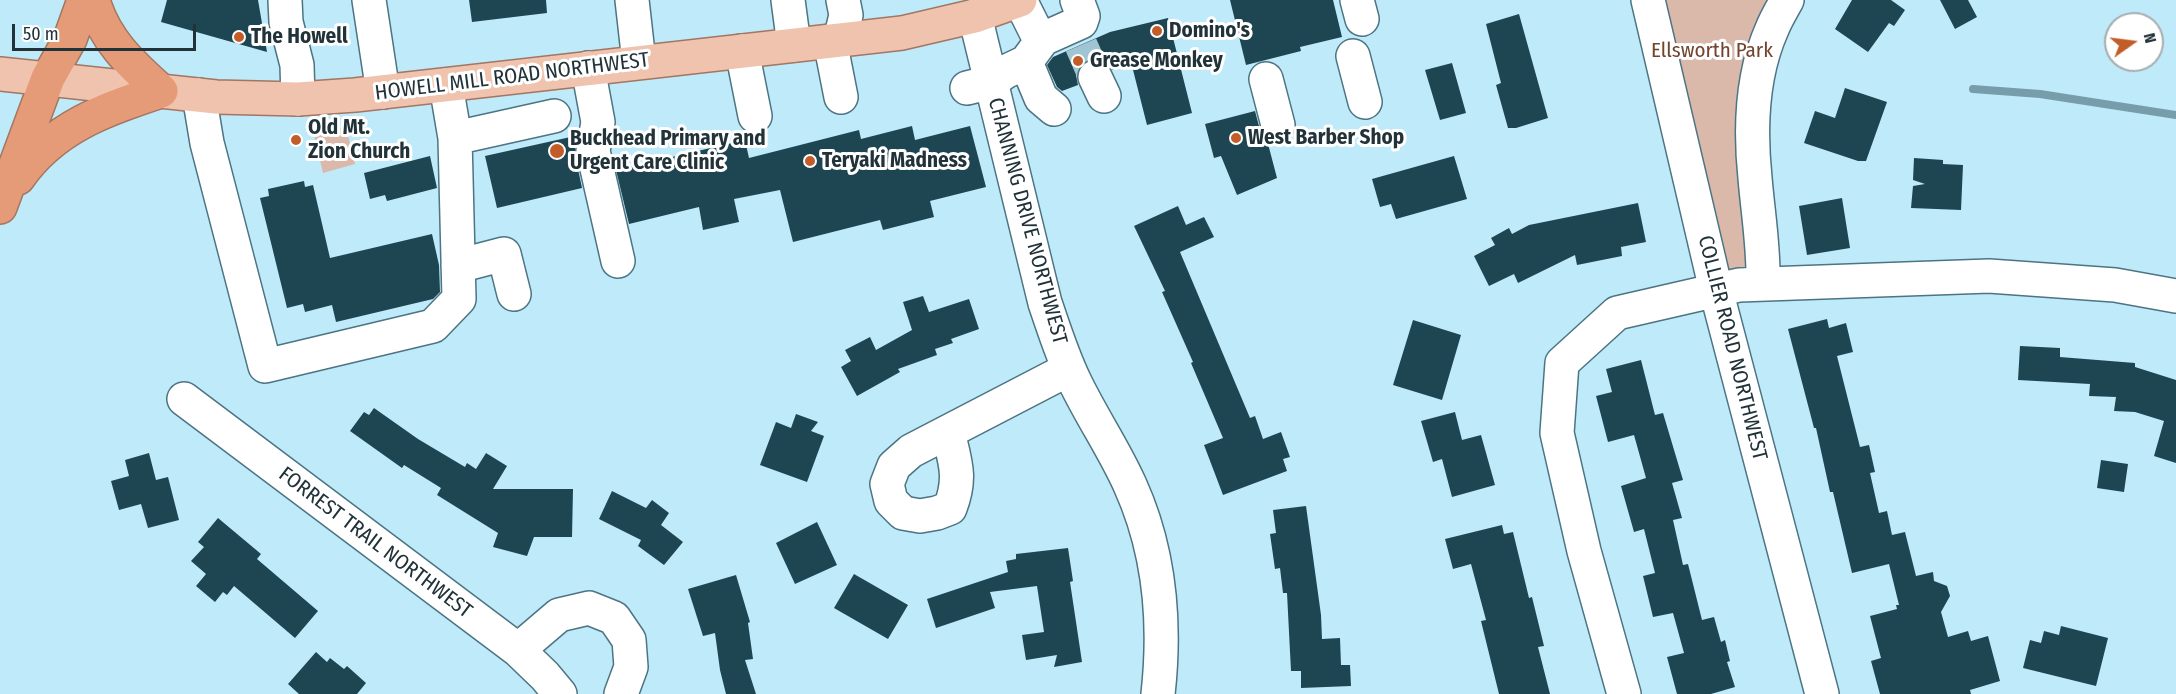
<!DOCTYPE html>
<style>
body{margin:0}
#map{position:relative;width:2176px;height:694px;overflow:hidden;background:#bfeafa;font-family:"Fira Sans Condensed",sans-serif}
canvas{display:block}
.north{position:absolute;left:2104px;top:12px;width:60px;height:60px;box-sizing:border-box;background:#fff;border:2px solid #a6adaf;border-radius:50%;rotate:76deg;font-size:16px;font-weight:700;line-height:24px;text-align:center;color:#213238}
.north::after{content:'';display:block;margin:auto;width:21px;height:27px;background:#c25d29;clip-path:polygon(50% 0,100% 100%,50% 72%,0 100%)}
.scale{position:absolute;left:12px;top:24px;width:184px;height:27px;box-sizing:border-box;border:3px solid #213238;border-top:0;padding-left:8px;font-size:18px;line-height:21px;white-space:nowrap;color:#213238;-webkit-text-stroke:4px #fff;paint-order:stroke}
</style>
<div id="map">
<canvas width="2176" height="694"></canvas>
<div class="north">N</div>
<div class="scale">50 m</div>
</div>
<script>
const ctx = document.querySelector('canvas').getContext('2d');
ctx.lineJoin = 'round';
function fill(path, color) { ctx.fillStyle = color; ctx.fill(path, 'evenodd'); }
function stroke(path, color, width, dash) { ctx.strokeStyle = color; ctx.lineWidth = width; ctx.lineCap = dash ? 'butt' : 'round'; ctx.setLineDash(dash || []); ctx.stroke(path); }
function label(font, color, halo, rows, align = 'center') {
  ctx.font = font + ' "Fira Sans Condensed",sans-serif'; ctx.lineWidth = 6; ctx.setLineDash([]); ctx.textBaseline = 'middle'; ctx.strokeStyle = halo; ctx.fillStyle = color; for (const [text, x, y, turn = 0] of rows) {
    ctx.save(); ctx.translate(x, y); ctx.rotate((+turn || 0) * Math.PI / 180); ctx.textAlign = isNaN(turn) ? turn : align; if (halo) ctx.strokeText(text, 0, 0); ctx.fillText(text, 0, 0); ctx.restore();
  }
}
fill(new Path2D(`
 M1648 0H1787L1771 30 1763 283 1716 290Z
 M346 127 355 164 323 173 313 131Z`), '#dbb9aa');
stroke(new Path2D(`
 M1973 89 2040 94 2176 115`), '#789daa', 8);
fill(new Path2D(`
 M167 0H258L267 52 161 22Z
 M469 0H546L547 13 472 22Z
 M1230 0H1333L1342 37 1300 47 1301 51 1246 65Z
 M1852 0H1891L1905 10 1894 26 1889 23 1868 52 1835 29Z
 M1940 0H1968L1977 17 1955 29Z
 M1519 14 1548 118 1516 128H1508L1496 85 1501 83 1486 24Z
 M1168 18 1192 113 1147 125 1131 62 1112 70 1105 61 1096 58 1088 60 1079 67 1076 75 1078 85 1062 91 1057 87 1047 65 1053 57 1110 32Z
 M1452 63 1466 113 1440 120 1425 70Z
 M1845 88 1887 102 1866 161H1858L1804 143 1815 111 1835 118Z
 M1255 111 1260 130 1267 140 1277 178 1237 195 1221 156 1214 158 1205 124Z
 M912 126 915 140 970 126 986 187 930 201 934 217 883 230 880 220 793 242 780 190 734 199 739 222 703 230 699 207 629 224 616 170 745 140 749 158 859 130 861 139Z
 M575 136V155L582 188 497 208 485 156Z
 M430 156 437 188 387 201 385 195 370 199 364 173Z
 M1454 156 1467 199 1396 219 1391 204 1380 207 1372 179Z
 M1914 158 1943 160V164L1963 165 1961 210 1911 208 1913 186 1925 184 1913 180Z
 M304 181 305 187 313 185 330 258 432 234 439 265 440 292 433 299 336 322 332 305 305 312 303 304 287 308 260 198 269 196 268 189Z
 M1842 198 1850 248 1807 255 1799 206Z
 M1638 203 1646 242 1621 247 1622 256 1577 265 1575 255 1518 283 1514 274 1489 286 1474 256 1495 245 1491 238 1509 228 1512 234 1529 225Z
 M1178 206 1186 225 1204 217 1214 237 1180 252 1250 418 1255 416 1263 439 1281 432 1290 457 1283 459 1287 471 1223 495 1204 445 1223 438 1191 363 1193 362 1162 292 1165 291 1134 226Z
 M923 296 929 312 969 299 979 329 951 339 953 343 935 349 937 355 898 369 900 372 857 396 841 367 851 361 845 350 870 337 876 350 912 330 903 302Z
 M1827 319 1829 328 1846 323 1853 352 1837 356 1860 447 1869 445 1875 472 1870 473 1879 513 1887 511 1892 535 1905 532 1916 576 1933 572 1934 581 1947 586 1950 596 1941 612 1948 637 1968 631 1971 641 1988 636 2000 681 1970 690 1971 694H1880L1871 661 1881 658 1870 616 1897 609 1896 605H1899L1889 564 1852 573 1833 492H1830L1816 428H1814L1788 329Z
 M1413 320 1461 335 1442 400 1393 385Z
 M2020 346 2060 348V357L2135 363V367L2176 380V463L2154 456 2164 421 2135 412 2114 411 2116 397 2089 396 2090 384 2018 380Z
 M1641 360 1655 415 1663 413 1683 480 1672 483 1682 518 1673 520 1683 565 1688 564 1702 620 1714 617 1721 642 1725 640 1730 661 1727 662 1735 687 1711 694H1677L1667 657 1684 653 1673 613 1653 617 1643 576 1655 573 1644 529 1634 532 1621 486 1646 478 1634 435 1608 442 1596 396 1612 392 1606 369Z
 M374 408 418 439 465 467 467 463 476 469 486 453 507 466 493 489H573L572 537H534L527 556 493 547 498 533 437 495 441 488 404 465 402 468 350 431 364 412 369 415Z
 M1455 412 1462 440 1481 435 1495 485 1452 497 1442 459 1433 462 1421 421Z
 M796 414 818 422 811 431 824 436 807 482 760 465 776 422 791 428Z
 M149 453 156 480 168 477 179 520 148 528 141 504 119 510 111 481 129 476 125 460Z
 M2101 460 2128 464 2124 492 2097 488Z
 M612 491 646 508 652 500 669 513 661 525 683 542 664 565 638 546 641 540 599 519Z
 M1306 506 1321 615 1322 639 1340 638 1341 665H1350L1351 686 1301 688V671H1291L1287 593H1283L1280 568 1275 569 1270 534 1276 533 1273 510Z
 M218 518 261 554 257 559 318 611 295 638 234 586 227 595 223 592 215 602 196 586 206 574 191 561 204 547 198 542Z
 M817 522 837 565 795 584 776 543Z
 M1502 525 1504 534 1513 532 1529 598 1532 597 1544 646 1538 647 1550 694H1499L1481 621 1486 620 1471 564 1453 569 1445 539Z
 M1068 548 1073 581 1070 582 1082 662 1054 667 1057 655 1026 660 1022 635 1044 632 1037 586 990 592 995 608 936 628 927 599 1008 572 1006 561 1016 559V554Z
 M854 574 908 605 888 639 834 608Z
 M736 575 750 622 748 623 753 659 745 660 756 694H726L720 670 715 633 703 636 688 589Z
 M2061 626 2108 638 2096 686 2023 668 2030 640 2041 643 2044 631 2059 635Z
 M316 652 327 662 330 658 344 669 347 666 366 683 357 694H299L288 684Z`), '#1e4652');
stroke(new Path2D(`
 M1081 45 1095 77`), '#9fc5d3', 33, [33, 16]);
const minor = new Path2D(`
 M285 0 286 22 297 65 298 99
 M369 0 383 92
 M632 0 639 62
 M788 0 794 45
 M1020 0 1038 36 1043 39 1081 22 1083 16 1077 0
 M1357 0 1362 19
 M1648 0 1716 290 1822 694
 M975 16 1045 303C1054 329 1062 355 1074 380 1091 416 1114 449 1130 485 1160 551 1166 622 1158 694
 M840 40 846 15 843 0
 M830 41 841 97
 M742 51 755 116
 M1353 56 1365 102
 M1026 62 1041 98 1054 109
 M588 68 598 122 593 151 618 261
 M1095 77 1104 96
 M1266 79 1278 125
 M967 88 991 82 1005 72 1026 62 1043 39
 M199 95 207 143 265 366 433 326 459 299 455 138 446 85
 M455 138 554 116
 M458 266 504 254 514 294
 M1763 283C1764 248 1758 214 1755 178 1750 130 1752 74 1772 29 1776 19 1782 9 1787 0
 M184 399 518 650 545 676 560 694
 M948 432C955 462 962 477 950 508L937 513 920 516 903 513 891 501 887 484 894 466 911 451 1069 369
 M518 650 559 615 589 608 614 618 629 640 631 667 621 694
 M1624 694 1584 551 1557 433 1562 363 1617 313 1739 285 1989 276 2115 285 2176 296`);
const major = new Path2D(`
 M0 74 216 97 298 99 355 95 902 33 975 16 1020 0`);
const highway = new Path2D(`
 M93 0C104 40 132 65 161 91
 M18 178C53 127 106 109 161 91
 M0 207 48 78 70 39 84 0`);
stroke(minor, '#4c7482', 36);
stroke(major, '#a17662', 36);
stroke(highway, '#a17662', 36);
stroke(minor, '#fff', 33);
stroke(major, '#f0c3ae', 33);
stroke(highway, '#e69b78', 33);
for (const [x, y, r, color] of [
 [1157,31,6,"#c25d29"],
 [239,37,6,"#c25d29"],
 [1078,61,6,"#c25d29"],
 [1236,138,6,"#c25d29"],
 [296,140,6,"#c25d29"],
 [557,151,8,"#c25d29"],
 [810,161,6,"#c25d29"]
]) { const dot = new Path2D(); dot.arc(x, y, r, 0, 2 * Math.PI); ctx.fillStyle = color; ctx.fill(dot); stroke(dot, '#fff', 2); }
label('bold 21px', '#213238', '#fff', [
 ["Domino's",1169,31],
 ["The Howell",251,37],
 ["Grease Monkey",1090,61],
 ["Old Mt.",308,128],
 ["Zion Church",308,152],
 ["West Barber Shop",1248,138],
 ["Buckhead Primary and",570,139],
 ["Urgent Care Clinic",570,163],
 ["Teryaki Madness",822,161]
], 'left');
label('21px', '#73442d', '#fff', [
 ["Ellsworth Park",1712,51]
]);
label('21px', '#213238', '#fff', [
 ["HOWELL MILL ROAD NORTHWEST",512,77,-7],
 ["CHANNING DRIVE NORTHWEST",1027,221,75],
 ["COLLIER ROAD NORTHWEST",1732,348,76],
 ["FORREST TRAIL NORTHWEST",375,543,37]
]);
</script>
